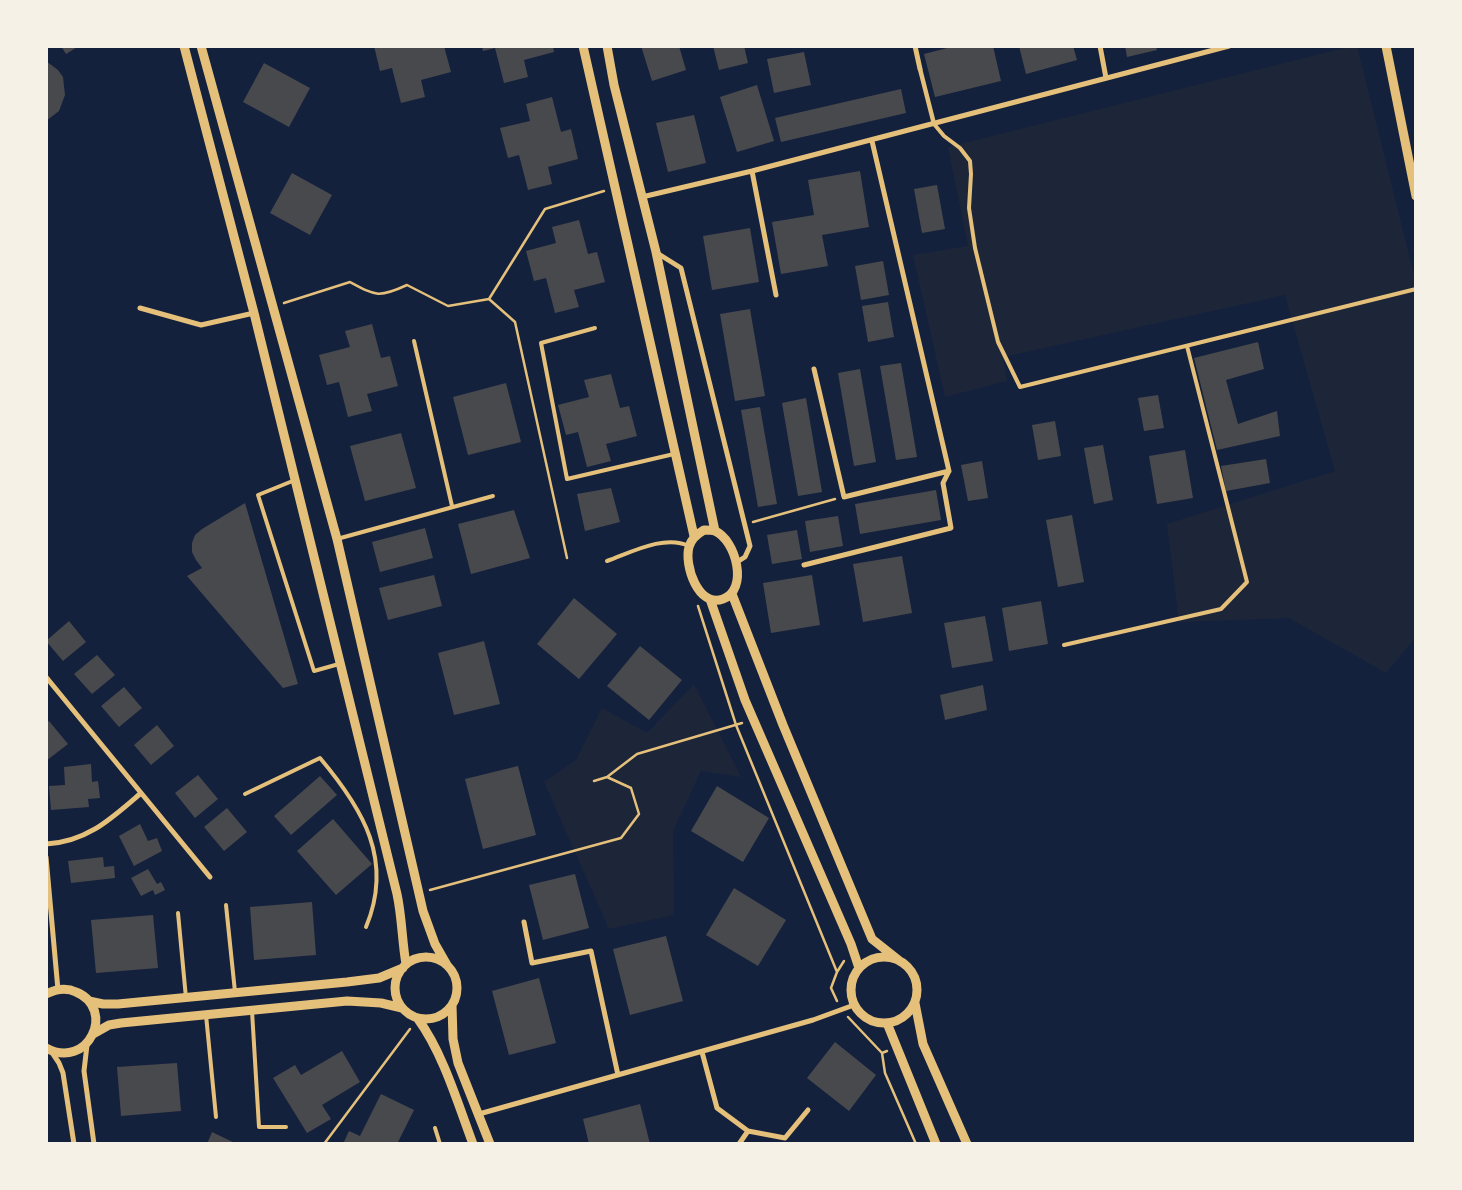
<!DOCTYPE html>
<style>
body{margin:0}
#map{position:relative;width:1462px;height:1190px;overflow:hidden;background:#14213d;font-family:"Asap Condensed",sans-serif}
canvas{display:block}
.frame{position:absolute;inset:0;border:48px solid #f6f1e7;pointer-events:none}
</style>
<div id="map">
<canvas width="1462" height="1190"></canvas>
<div class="frame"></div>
</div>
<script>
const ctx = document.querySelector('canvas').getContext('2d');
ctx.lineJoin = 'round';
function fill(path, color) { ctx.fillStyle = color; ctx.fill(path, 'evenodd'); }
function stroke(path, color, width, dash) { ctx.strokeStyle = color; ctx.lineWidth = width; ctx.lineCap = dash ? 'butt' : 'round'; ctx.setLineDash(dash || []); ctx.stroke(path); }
fill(new Path2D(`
 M1352 46H1357L1416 283V637L1386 673 1289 618 1179 622 1167 524 1335 471 1285 295 1003 357 1007 381 945 397 913 255 968 246 948 147Z
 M694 684 741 777 701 771 673 831 674 915 609 929 544 782 576 760 602 708 647 733Z`), '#1d2539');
fill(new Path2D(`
 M61 46H79L66 54Z
 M374 46H444L451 72 421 80 425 97 401 103 392 68 380 71Z
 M482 46H553L554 52 524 60 528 77 504 83 495 48 483 51Z
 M641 46H679L686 70 652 81Z
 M713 46H744L748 63 719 70Z
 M955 46H993L1001 81 935 97 924 54Z
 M1019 46H1073L1077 60 1026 74Z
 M1125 46H1156L1157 50 1127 57Z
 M804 52 811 85 774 93 767 59Z
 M46 61 58 70 63 77 65 95 59 111 46 121Z
 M264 63 310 88 289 127 243 102Z
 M757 85 774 141 737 152 720 97Z
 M901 89 906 113 781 142 775 118Z
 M552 97 561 132 571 129 578 159 548 167 552 184 528 190 519 155 508 158 500 128 530 121 526 104Z
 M694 115 706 163 668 172 656 123Z
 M860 171 869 227 822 235 828 266 781 274 772 222 814 215 808 180Z
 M292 173 332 195 310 235 270 213Z
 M937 185 945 229 922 233 914 189Z
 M579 220 588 254 597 252 605 282 574 290 579 307 555 313 546 278 534 281 526 251 556 243 552 227Z
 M750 228 759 282 712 290 703 236Z
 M883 261 889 295 861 300 855 266Z
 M888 302 894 337 868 342 862 306Z
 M750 309 765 396 735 401 720 314Z
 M372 324 381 358 390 356 398 386 367 394 372 411 348 417 339 382 327 385 319 355 350 347 345 331Z
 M1258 342 1264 369 1226 380 1238 424 1277 411 1280 436 1217 450 1194 358Z
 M901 363 917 457 896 460 880 366Z
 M860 369 876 462 854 466 838 373Z
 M611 374 620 408 629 406 637 436 606 444 611 461 587 467 578 432 566 435 558 405 589 397 584 380Z
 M506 383 521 442 468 455 453 397Z
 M1158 395 1164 428 1144 431 1138 398Z
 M806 398 822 492 798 496 782 403Z
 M760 407 777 504 758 507 741 410Z
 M1055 421 1061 456 1038 460 1032 425Z
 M401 433 416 488 365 501 350 446Z
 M1103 445 1113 500 1094 504 1084 448Z
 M1185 450 1193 498 1157 504 1149 456Z
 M1266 459 1270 483 1226 491 1221 466Z
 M982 461 988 498 968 501 961 465Z
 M611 488 620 522 585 531 577 494Z
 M936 490 941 520 860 534 855 504Z
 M245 503 298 684 283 688 187 576 202 568 196 560 192 552V543L195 535 202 529Z
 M514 510 530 558 471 574 458 524Z
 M1072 515 1084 582 1058 587 1046 520Z
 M838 516 843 546 810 552 805 521Z
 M425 528 433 558 380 572 372 542Z
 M797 530 802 559 772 564 767 535Z
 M902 556 912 613 863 622 853 564Z
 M434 575 442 606 388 620 379 588Z
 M812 575 820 625 771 633 763 583Z
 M574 598 617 634 579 679 537 644Z
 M1041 601 1048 644 1009 651 1002 608Z
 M985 616 993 661 952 668 944 623Z
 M69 621 86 642 63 661 46 641Z
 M484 641 500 704 454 715 438 653Z
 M640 646 682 680 649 720 607 686Z
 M97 655 115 675 92 694 74 674Z
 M983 685 987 710 945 720 940 695Z
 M124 687 142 708 119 727 101 706Z
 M49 721 68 744 46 761V723Z
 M157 725 174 746 151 765 134 745Z
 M91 764 92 782 98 781 100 798 88 799 89 807 51 810 49 786 65 785 64 767Z
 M518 766 536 835 483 849 465 779Z
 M198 775 218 799 195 818 175 793Z
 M320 776 337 795 291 835 274 816Z
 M717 786 769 818 743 862 691 831Z
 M227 808 247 832 224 851 204 827Z
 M333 819 372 864 336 895 297 851Z
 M140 824 148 841 157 838 162 851 134 866 119 836Z
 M103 857 104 867 114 866 115 878 71 883 68 861Z
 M148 869 157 884 161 882 165 890 155 895 153 890 141 896 131 878Z
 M575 874 589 928 543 940 529 885Z
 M734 888 786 920 758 966 706 935Z
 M312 902 316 955 254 960 250 907Z
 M153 915 158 968 96 973 91 920Z
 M666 936 683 1001 630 1015 613 949Z
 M539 978 556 1043 509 1055 492 991Z
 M835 1042 876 1075 849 1111 807 1078Z
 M342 1051 360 1082 322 1105 331 1119 307 1133 273 1078 295 1065 301 1075Z
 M177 1063 181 1111 121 1116 117 1067Z
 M381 1094 414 1110 397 1144H343L349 1131 360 1136Z
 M640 1104 650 1144H589L583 1119Z
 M212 1132 237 1144H207Z`), '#48494c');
stroke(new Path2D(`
 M489 299 515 322 567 558
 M284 303 350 282C376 296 379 298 407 285L448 306 489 299 545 209 604 191
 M753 522 835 499
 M698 606 736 725 837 972
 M607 777 637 754 742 723
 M430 890 621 838 639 814 631 788 607 777 594 781
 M837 1001 831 988 837 972 844 961
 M848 1017 882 1053 887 1051
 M882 1053 885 1073 916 1144
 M324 1144 410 1029`), '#e5c07b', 2.5);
stroke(new Path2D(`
 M934 124 944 136 960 148 970 161 971 174 969 208 975 248 998 342 1020 387 1416 289
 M595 328 541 343 567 479 674 454
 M414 341 452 506
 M295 480 258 495 314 671 339 664
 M337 539 493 496
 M607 561C630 553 664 534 689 546
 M1064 645 1221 609 1247 582 1187 346
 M245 794 320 758C363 809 394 860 366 927
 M226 905 235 992
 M178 913 186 998
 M252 1011 259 1127H286
 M206 1015 216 1117
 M435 1128 440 1144`), '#e5c07b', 4);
stroke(new Path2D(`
 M920 69 934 124`), '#e5c07b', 4.5);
stroke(new Path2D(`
 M915 46 920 69
 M1100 46 1106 78
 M752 171 776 295
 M642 197 752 171 1229 46
 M657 253 681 268 750 546 745 557 737 562
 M140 308 201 325 254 313
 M814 369 844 497 949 471
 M804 565 951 528 943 483 949 471 872 141
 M46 677 210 877
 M46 844C87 842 112 818 141 793
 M46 857 58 990
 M524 922 532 963 591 951 618 1075
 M87 1045 84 1071 94 1144
 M51 1051 59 1063 63 1073 74 1144
 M702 1052 717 1108 748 1131 785 1138 808 1110
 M479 1114 813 1020 854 1005
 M739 1144 748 1131`), '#e5c07b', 5);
stroke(new Path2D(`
 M184 46 254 313 397 894C402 917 402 941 406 964
 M201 46 337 539 423 911 435 944 447 965
 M583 46 694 536
 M607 46 614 85 656 252 715 531
 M1386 46 1416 196
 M704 530C707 530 712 530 715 531 736 540 749 590 723 599 698 608 684 565 689 547 691 539 697 534 704 530Z
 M732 594 783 725 872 939 901 962
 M710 599 745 700 851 944 859 968
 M395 988a31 31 0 1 1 62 0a31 31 0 1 1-62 0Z
 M851 990a33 33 0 1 1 66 0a33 33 0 1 1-66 0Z
 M46 994C56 989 66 987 76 992 117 1009 88 1071 46 1048
 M89 1001 103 1004H118L347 982 379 978 403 968
 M915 1003 923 1044 967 1144
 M452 1005 453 1039 458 1063 490 1144
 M418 1019C443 1053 458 1104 473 1144
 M887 1023 936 1144
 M93 1034 109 1025 121 1023 347 1001 381 1003 402 1008`), '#e5c07b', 9);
</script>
